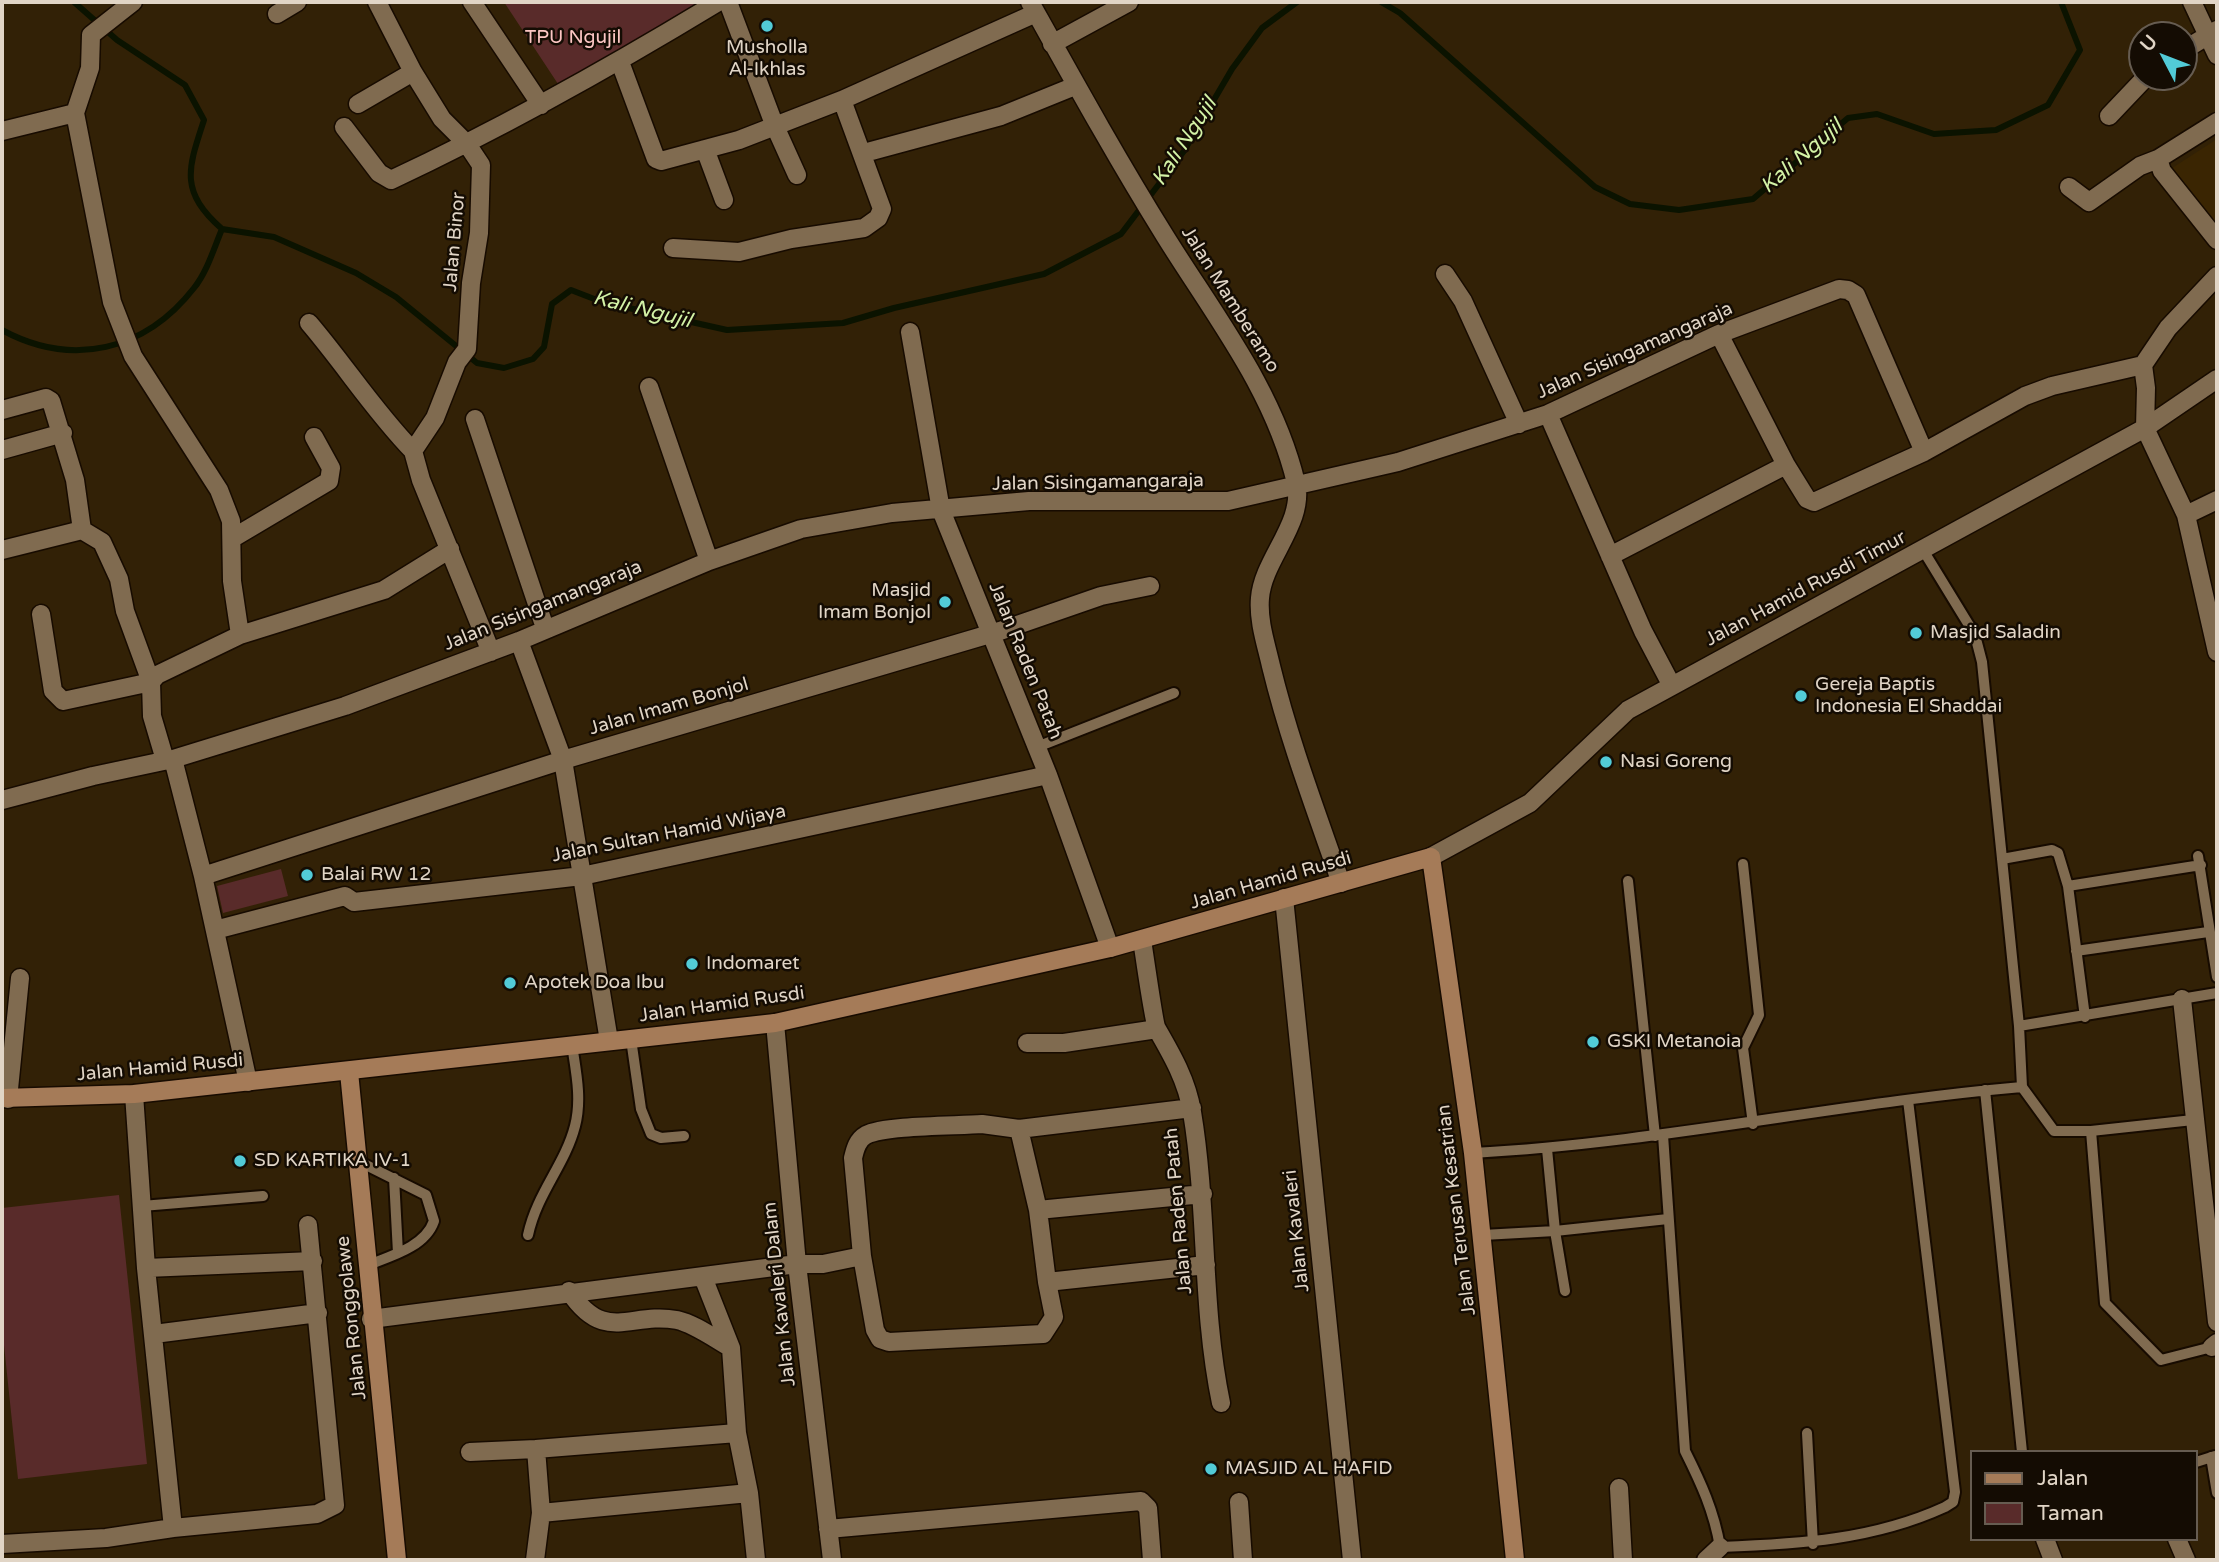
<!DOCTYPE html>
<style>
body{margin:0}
#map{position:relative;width:2219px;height:1562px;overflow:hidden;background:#322106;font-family:"Varela Round",sans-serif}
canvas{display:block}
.frame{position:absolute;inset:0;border:4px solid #e1d5c6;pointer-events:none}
.legend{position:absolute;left:1970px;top:1450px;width:228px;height:91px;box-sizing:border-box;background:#140c03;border:2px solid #665c51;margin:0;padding:9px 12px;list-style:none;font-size:21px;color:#e1d5c6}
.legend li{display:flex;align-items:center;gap:14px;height:35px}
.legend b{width:35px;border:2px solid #665c51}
.north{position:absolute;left:2128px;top:21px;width:70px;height:70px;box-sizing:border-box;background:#140c03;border:2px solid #665c51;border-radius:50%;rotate:312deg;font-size:19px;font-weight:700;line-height:28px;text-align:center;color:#e1d5c6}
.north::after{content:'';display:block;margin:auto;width:24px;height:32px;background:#52cbd7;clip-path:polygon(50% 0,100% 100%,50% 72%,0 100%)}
</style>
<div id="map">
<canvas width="2219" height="1562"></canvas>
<div class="frame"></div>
<ul class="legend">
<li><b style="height:9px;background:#a57b58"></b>Jalan</li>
<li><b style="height:19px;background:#592b2a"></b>Taman</li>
</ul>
<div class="north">U</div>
</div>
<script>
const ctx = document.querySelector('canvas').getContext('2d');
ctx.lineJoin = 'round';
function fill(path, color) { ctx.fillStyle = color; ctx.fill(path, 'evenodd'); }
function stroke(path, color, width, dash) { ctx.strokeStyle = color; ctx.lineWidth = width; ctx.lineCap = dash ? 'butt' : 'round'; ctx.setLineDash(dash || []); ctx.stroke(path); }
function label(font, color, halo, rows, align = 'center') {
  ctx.font = font + ' "Varela Round",sans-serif'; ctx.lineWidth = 5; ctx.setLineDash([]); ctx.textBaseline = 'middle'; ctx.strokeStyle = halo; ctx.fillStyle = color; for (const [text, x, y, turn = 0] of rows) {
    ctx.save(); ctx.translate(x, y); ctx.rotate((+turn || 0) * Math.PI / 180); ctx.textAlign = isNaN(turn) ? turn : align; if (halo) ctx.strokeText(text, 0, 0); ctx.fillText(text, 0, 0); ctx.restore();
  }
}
fill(new Path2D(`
 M2217 139V235L2166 172Z`), '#3a2502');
fill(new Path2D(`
 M504 2H703L560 87Z
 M281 869 288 896 223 913 217 886Z
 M119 1195 147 1464 18 1479 2 1326V1208Z`), '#592b2a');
stroke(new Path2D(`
 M74 2 117 40 185 85 204 120C188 169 179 191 222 229
 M1381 2 1400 13 1595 187 1630 204 1679 210 1753 199 1848 118 1877 114 1934 134 1996 130 2048 105 2080 50 2061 2
 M2 330C72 368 145 351 194 288 207 272 214 248 222 229L274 237 356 273 396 297 477 363 504 368 533 359 544 347 552 304 571 290 602 302 727 330 843 323 894 308 1044 274 1121 234 1184 151 1232 69 1262 28 1297 2`), '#0b1300', 6);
const lane = new Path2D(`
 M1923 550 1975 635 1982 662 2019 1026 2022 1087 2054 1131H2091L2193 1120
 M1037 747 1174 693
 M2198 856 2217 977
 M2002 859 2052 850 2058 853 2068 886 2085 1017
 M1743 864 1759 1015 1743 1048 1753 1124
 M1628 881 1655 1136
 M2068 886 2201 865
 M2076 951 2208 932
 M2019 1026 2217 993
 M631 1039 641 1109 651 1134 661 1138 684 1136
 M1985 1090 2022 1452
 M2091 1131 2105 1303 2161 1360 2212 1347
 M1663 1135 1685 1451C1701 1483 1714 1511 1720 1547 1799 1544 1873 1540 1945 1507L1953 1502 1955 1492 1908 1100
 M1547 1149 1555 1231 1668 1219
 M1473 1153C1658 1143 1838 1103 2022 1087
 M358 1161 426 1195 434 1221C425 1247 391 1256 368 1265
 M394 1178 398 1253
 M142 1206 263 1196
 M528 1235C537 1193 565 1165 575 1126 582 1099 576 1072 572 1045
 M1483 1235 1555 1231 1565 1291
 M1807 1433 1813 1544
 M2211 1457 2217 1493
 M2196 1462 2215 1456`);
const street = new Path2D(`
 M377 2 413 72 442 119 467 144 481 165 479 233 471 283 467 349 457 362 435 418 413 451 421 480 491 652
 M472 2 541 105
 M728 2 774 124 797 175
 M1030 2C1074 81 1117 159 1165 236 1214 315 1274 390 1296 483 1305 523 1263 559 1260 598 1258 621 1266 644 1271 666 1289 740 1316 811 1341 883
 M2192 2 2217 55
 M277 14 297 2
 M1052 44 1129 2
 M2184 50 2217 30
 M620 62 656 159 661 161 739 140 842 100 1036 13
 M358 104 413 72
 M2109 116 2146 77
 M2217 122 2158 159 2162 171 2217 240
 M344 127 379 173 391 180C504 127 611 67 718 2
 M2 131 75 113
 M705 149 724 200
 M864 153 1001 116 1075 86
 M2069 187 2089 202 2140 166 2158 159
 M673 248 739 252 791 239 864 228 878 218 882 209 842 100
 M1445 274 1463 301 1519 424
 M309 323C345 365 374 411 413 451
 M910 332 941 510 1048 775 1110 948
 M1719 334 1786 465
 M2143 365 2146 388 2145 428
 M649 387 709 561
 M2 410 46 398 51 401 75 480 82 530 102 542 119 579 125 611 151 682 152 716 165 760
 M1548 414 1643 631 1672 686
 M475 419 545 628
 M2145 428 2186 515 2217 652
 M2 450 63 433
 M2186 515 2217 500
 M233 538 329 481 331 468 314 437
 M2 550 82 530
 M1610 556 1786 465 1807 499 1814 502 1924 452 2025 396 2052 386 2143 365 2168 328 2217 276
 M41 614 53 691 63 701 151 682 157 675 240 635 232 581 231 521 219 490 133 356 112 302 75 113 90 68 91 35 133 2
 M240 635 384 590 450 549
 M519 641 563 760 609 1041
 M173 759 203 876 248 1082
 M2 800 93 776 173 759 345 706 519 641 709 561 801 529 892 513 1029 501H1228L1398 462 1548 414 1719 334 1839 289 1848 290 1856 295 1924 452
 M1431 857 1530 803 1628 710 2145 428 2217 379
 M203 876 563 760 1000 631 1101 596 1150 586
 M1284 898 1352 1560
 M215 930 345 896 354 902 582 876 1048 775
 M1142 940C1144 952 1154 1024 1157 1029 1172 1055 1187 1081 1192 1112 1208 1208 1201 1307 1221 1403
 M2182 999 2217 1322
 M775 1023 797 1264 832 1560
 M1027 1043H1064L1157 1029
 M134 1094 146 1268 173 1528 317 1514 335 1505 308 1225
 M8 1099 20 978
 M982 1124 1019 1129 1038 1210 1047 1282 1054 1317 1043 1334 889 1342 880 1339 875 1330 862 1256 853 1158C855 1150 857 1140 866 1135 885 1125 957 1126 982 1124Z
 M1019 1129 1192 1108
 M1038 1210 1203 1194
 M146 1268 313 1261
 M703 1277 731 1348 737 1433 749 1493 756 1560
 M1047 1282 1206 1265
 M569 1291C605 1345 630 1311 677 1320 695 1324 715 1339 731 1348
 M371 1319 797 1264H823L862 1256
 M154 1334 318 1313
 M2212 1347 2217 1343
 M470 1452 536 1449
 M1619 1488 1623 1560
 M1239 1502 1243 1560
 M541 1513 749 1493
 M828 1529 1141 1501 1148 1508 1152 1560
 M2045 1539 2053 1560
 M2177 1539 2186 1560
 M2 1544 106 1538 173 1528
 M535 1560 541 1513 536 1449 737 1433
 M1706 1560 1720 1547`);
const secondary = new Path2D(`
 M349 1072 397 1560
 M2 1098 134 1094 775 1023 1110 948 1431 857 1473 1153 1515 1560`);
stroke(lane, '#170b00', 14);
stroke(street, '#170b00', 21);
stroke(secondary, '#170b00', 21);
stroke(lane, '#806b50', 10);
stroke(street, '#806b50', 18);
stroke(secondary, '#a57b58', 18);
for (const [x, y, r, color] of [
 [767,26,7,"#52cbd7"],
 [945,602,7,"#52cbd7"],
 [1916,633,7,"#52cbd7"],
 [1801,696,7,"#52cbd7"],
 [1606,762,7,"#52cbd7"],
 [307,875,7,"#52cbd7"],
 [692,964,7,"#52cbd7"],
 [510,983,7,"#52cbd7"],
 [1593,1042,7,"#52cbd7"],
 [240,1161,7,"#52cbd7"],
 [1211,1469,7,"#52cbd7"]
]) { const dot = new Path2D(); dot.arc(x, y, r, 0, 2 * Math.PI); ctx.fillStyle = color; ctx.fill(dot); stroke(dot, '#140c03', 2.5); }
label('19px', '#fcc6c3', '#140c03', [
 ["TPU Ngujil",573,38]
]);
label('19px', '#e1d5c6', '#140c03', [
 ["Musholla",767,48,"center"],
 ["Al-Ikhlas",767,70,"center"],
 ["Masjid",931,591,"right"],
 ["Imam Bonjol",931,613,"right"],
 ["Masjid Saladin",1930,633],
 ["Gereja Baptis",1815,685],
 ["Indonesia El Shaddai",1815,707],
 ["Nasi Goreng",1620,762],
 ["Balai RW 12",321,875],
 ["Indomaret",706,964],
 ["Apotek Doa Ibu",524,983],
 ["GSKI Metanoia",1607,1042],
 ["SD KARTIKA IV-1",254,1161],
 ["MASJID AL HAFID",1225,1469]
], 'left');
label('19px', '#e1d5c6', '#140c03', [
 ["Jalan Binor",455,242,-85],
 ["Jalan Mamberamo",1230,300,58],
 ["Jalan Sisingamangaraja",1635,351,-24],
 ["Jalan Sisingamangaraja",1098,483,-1],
 ["Jalan Hamid Rusdi Timur",1806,589,-28],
 ["Jalan Sisingamangaraja",543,606,-22],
 ["Jalan Raden Patah",1025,661,68],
 ["Jalan Imam Bonjol",669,707,-16],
 ["Jalan Sultan Hamid Wijaya",669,834,-11],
 ["Jalan Hamid Rusdi",1271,881,-16],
 ["Jalan Hamid Rusdi",722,1005,-8],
 ["Jalan Hamid Rusdi",160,1068,-5],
 ["Jalan Terusan Kesatrian",1457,1210,-97],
 ["Jalan Raden Patah",1179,1211,-95],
 ["Jalan Kavaleri",1297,1231,-96],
 ["Jalan Kavaleri Dalam",780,1294,-96],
 ["Jalan Ronggolawe",352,1318,-96]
]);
label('italic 21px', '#d3f2a6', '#140c03', [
 ["Kali Ngujil",1185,142,-57],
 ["Kali Ngujil",1802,157,-41],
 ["Kali Ngujil",642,310,14]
]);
</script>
